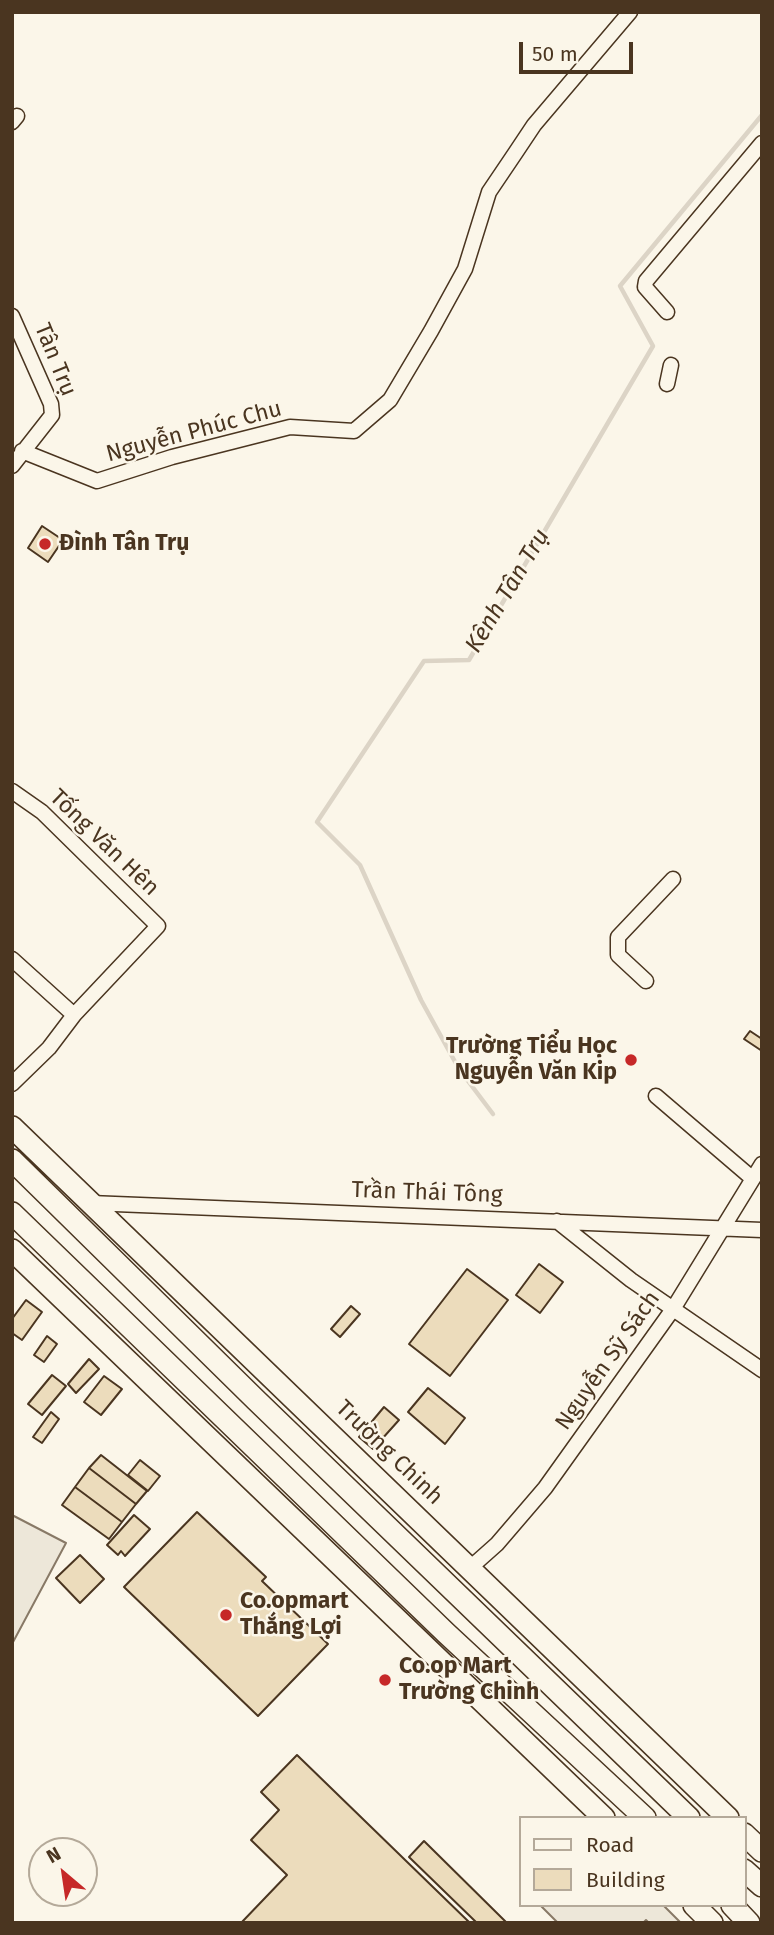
<!DOCTYPE html>
<meta charset="utf-8">
<style>
body{margin:0}
#map{position:relative;width:774px;height:1935px;overflow:hidden;background:#fbf6e9;font-family:"Fira Sans",sans-serif}
canvas{display:block}
.frame{position:absolute;inset:0;border:14px solid #4a3520;pointer-events:none}
.legend{position:absolute;left:519px;top:1816px;width:228px;height:91px;box-sizing:border-box;background:#fbf6e9;border:2px solid #b4a999;margin:0;padding:9px 12px;list-style:none;font-size:21px;color:#4a3520}
.legend li{display:flex;align-items:center;gap:14px;height:35px}
.legend b{width:35px;border:2px solid #b4a999}
.north{position:absolute;left:28px;top:1837px;width:70px;height:70px;box-sizing:border-box;background:#fbf6e9;border:2px solid #b4a999;border-radius:50%;rotate:331deg;font-size:19px;font-weight:700;line-height:28px;text-align:center;color:#4a3520}
.north::after{content:'';display:block;margin:auto;width:24px;height:32px;background:#c62828;clip-path:polygon(50% 0,100% 100%,50% 72%,0 100%)}
.scale{position:absolute;left:519px;top:42px;width:114px;height:32px;box-sizing:border-box;border:4px solid #4a3520;border-top:0;padding-left:9px;font-size:21px;line-height:24px;white-space:nowrap;color:#4a3520;-webkit-text-stroke:5px #fbf6e9;paint-order:stroke}
</style>
<div id="map">
<canvas width="774" height="1935"></canvas>
<div class="frame"></div>
<ul class="legend">
<li><b style="height:9px;background:#fbf6e9"></b>Road</li>
<li><b style="height:19px;background:#ecdcbc"></b>Building</li>
</ul>
<div class="north">N</div>
<div class="scale">50 m</div>
</div>
<script>
const ctx = document.querySelector('canvas').getContext('2d');
ctx.lineJoin = 'round';
function fill(path, color) { ctx.fillStyle = color; ctx.fill(path, 'evenodd'); }
function stroke(path, color, width, dash) { ctx.strokeStyle = color; ctx.lineWidth = width; ctx.lineCap = dash ? 'butt' : 'round'; ctx.setLineDash(dash || []); ctx.stroke(path); }
function label(font, color, halo, rows, align = 'center') {
  ctx.font = font + ' "Fira Sans",sans-serif'; ctx.lineWidth = 5; ctx.setLineDash([]); ctx.textBaseline = 'middle'; ctx.strokeStyle = halo; ctx.fillStyle = color; for (const [text, x, y, turn = 0] of rows) {
    ctx.save(); ctx.translate(x, y); ctx.rotate((+turn || 0) * Math.PI / 180); ctx.textAlign = isNaN(turn) ? turn : align; if (halo) ctx.strokeText(text, 0, 0); ctx.fillText(text, 0, 0); ctx.restore();
  }
}
const parking = new Path2D(`
 M12 1515 66 1543 12 1644Z
 M540 1905H663L681 1923H649L646 1920 643 1923H558Z`);
fill(parking, '#ede7d9');
stroke(parking, '#887966', 2);
stroke(new Path2D(`
 M493 1114 459 1069 421 1000 360 865 317 822 424 661 469 660 653 346 620 286 762 115`), '#dcd4c6', 4.5);
const building = new Path2D(`
 M42 526 63 540 48 562 28 548Z
 M750 1031 762 1039V1051L744 1039Z
 M539 1264 563 1282 540 1313 516 1295Z
 M467 1269 508 1300 450 1376 409 1344Z
 M26 1300 42 1312 22 1340 12 1333V1319Z
 M351 1306 360 1314 340 1337 331 1329Z
 M47 1336 57 1344 44 1362 34 1355Z
 M89 1359 99 1369 76 1393 68 1384Z
 M52 1375 66 1386 42 1415 28 1404Z
 M104 1376 122 1389 101 1415 84 1402Z
 M428 1388 465 1418 445 1444 408 1412Z
 M384 1407 399 1420 373 1449 359 1437Z
 M51 1412 59 1419 42 1443 33 1437Z
 M101 1455 147 1491 136 1504 89 1468Z
 M140 1460 160 1476 148 1491 128 1475Z
 M89 1468 136 1504 122 1522 75 1487Z
 M75 1487 122 1522 109 1539 62 1505Z
 M197 1512 266 1577 262 1581 328 1644 258 1716 124 1587Z
 M134 1515 150 1529 125 1556 121 1551 118 1555 107 1545Z
 M80 1555 104 1579 80 1603 56 1578Z
 M297 1755 470 1923H241L287 1875 251 1840 279 1810 261 1792Z
 M424 1841 507 1923H477L409 1857Z`);
fill(building, '#ecdcbc');
stroke(building, '#4a3520', 2);
const street = new Path2D(`
 M12 122 17 116
 M667 312 645 287 646 281 762 143
 M12 316 51 404 52 415 12 466
 M667 384 671 365
 M22 451 97 481 172 457 290 427 354 431 390 400 431 331 465 269 489 192 516 152 534 125 630 12
 M12 791 42 812 158 926 74 1015 49 1048 12 1084
 M12 959 74 1015
 M646 981 618 955V937L673 879
 M656 1096 753 1179
 M90 1203 762 1230
 M557 1221 631 1280 762 1370
 M470 1568 497 1544 545 1488 673 1309 762 1164`);
const primary = new Path2D(`
 M12 1127 728 1818
 M12 1160 256 1400 689 1818
 M12 1213 446 1633 645 1818
 M12 1250 604 1818
 M744 1834 762 1851
 M744 1870 762 1886
 M694 1905 712 1923
 M732 1905 749 1923`);
stroke(street, '#4a3520', 17);
stroke(primary, '#4a3520', 24);
stroke(street, '#fbf6e9', 14);
stroke(primary, '#fbf6e9', 21);
for (const [x, y, r, color] of [
 [45,544,7,"#c62828"],
 [631,1060,7,"#c62828"],
 [226,1615,7,"#c62828"],
 [385,1680,7,"#c62828"]
]) { const dot = new Path2D(); dot.arc(x, y, r, 0, 2 * Math.PI); ctx.fillStyle = color; ctx.fill(dot); stroke(dot, '#fbf6e9', 2.5); }
label('23px', '#4a3520', '#fbf6e9', [
 ["Tân Trụ",55,360,68],
 ["Nguyễn Phúc Chu",194,432,-15],
 ["Tống Văn Hên",104,843,44],
 ["Trần Thái Tông",427,1193,2],
 ["Nguyễn Sỹ Sách",608,1361,-55],
 ["Trường Chinh",389,1453,44]
]);
label('bold 23px', '#4a3520', '#fbf6e9', [
 ["Đình Tân Trụ",59,544],
 ["Trường Tiểu Học",617,1047,"right"],
 ["Nguyễn Văn Kip",617,1073,"right"],
 ["Co.opmart",240,1602],
 ["Thắng Lợi",240,1628],
 ["Co.op Mart",399,1667],
 ["Trường Chinh",399,1693]
], 'left');
label('italic 24px', '#4a3520', '#fbf6e9', [
 ["Kênh Tân Trụ",508,591,-59]
]);
</script>
